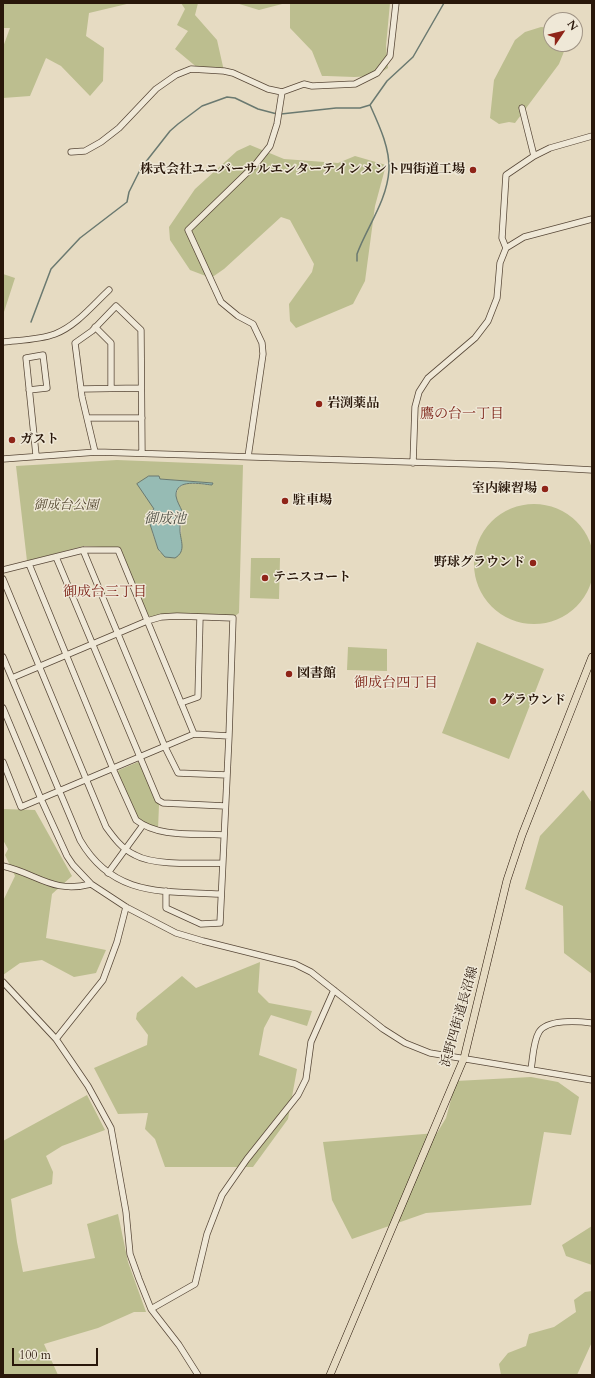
<!DOCTYPE html>
<meta charset="utf-8">
<style>
body{margin:0}
#map{position:relative;width:595px;height:1378px;overflow:hidden;background:#e6dbc2;font-family:Cardo,serif}
canvas{display:block}
.frame{position:absolute;inset:0;border:4px solid #29170a;pointer-events:none}
.north{position:absolute;left:543px;top:12px;width:40px;height:40px;box-sizing:border-box;background:#efe8d7;border:1px solid #a09485;border-radius:50%;rotate:55deg;font-size:11px;font-weight:700;line-height:16px;text-align:center;color:#29170a}
.north::after{content:'';display:block;margin:auto;width:14px;height:18px;background:#8f2418;clip-path:polygon(50% 0,100% 100%,50% 72%,0 100%)}
.scale{position:absolute;left:12px;top:1348px;width:86px;height:18px;box-sizing:border-box;border:2px solid #29170a;border-top:0;padding-left:5px;font-size:12px;line-height:14px;white-space:nowrap;color:#29170a;-webkit-text-stroke:3px #efe8d7;paint-order:stroke}
</style>
<div id="map">
<canvas width="595" height="1378"></canvas>
<div class="frame"></div>
<div class="north">N</div>
<div class="scale">100 m</div>
</div>
<script>
const ctx = document.querySelector('canvas').getContext('2d');
ctx.lineJoin = 'round';
function fill(path, color) { ctx.fillStyle = color; ctx.fill(path, 'evenodd'); }
function stroke(path, color, width, dash) { ctx.strokeStyle = color; ctx.lineWidth = width; ctx.lineCap = dash ? 'butt' : 'round'; ctx.setLineDash(dash || []); ctx.stroke(path); }
function label(font, color, halo, rows, align = 'center') {
  ctx.font = font + ' Cardo,"Noto Serif JP",serif'; ctx.lineWidth = 3; ctx.setLineDash([]); ctx.textBaseline = 'middle'; ctx.strokeStyle = halo; ctx.fillStyle = color; for (const [text, x, y, turn = 0] of rows) {
    ctx.save(); ctx.translate(x, y); ctx.rotate((+turn || 0) * Math.PI / 180); ctx.textAlign = isNaN(turn) ? turn : align; if (halo) ctx.strokeText(text, 0, 0); ctx.fillText(text, 0, 0); ctx.restore();
  }
}
fill(new Path2D(`
 M3 3H131L89 13 86 36 104 48 103 81 90 96 61 66 46 58 30 96 3 98V47L10 28H3Z
 M181 3H198L195 15 217 40 224 71 199 69 175 49 188 31 177 25 185 9Z
 M236 3H286L259 10Z
 M290 3H390L386 46 388 68C367 82 345 75 322 76L312 51 290 28Z
 M541 27 551 28V44H567L559 64 515 123 509 122 499 124 490 118 494 80 515 40 525 32Z
 M250 145 284 159 338 163 355 156 386 165 375 206 365 281 353 304 296 328 290 321 289 304 312 272 314 264 290 220 281 217 224 269 211 278 190 270 170 240 169 227 195 189 237 151Z
 M3 274 15 278 3 315Z
 M117 460 243 465 239 613 235 616 151 617 148 615 120 548 84 546 27 561 16 466ZM159 479 213 483 212 485 187 483 178 488 176 497 182 513 181 534 160 553 153 535 148 513 154 509Z
 M474 564a60 60 0 1 1 120 0a60 60 0 1 1-120 0Z
 M251 558H280L279 599 250 598Z
 M477 642 544 669 509 759 442 733Z
 M348 647 387 649V671L347 670Z
 M138 762 141 763 159 805 158 829C134 827 126 792 117 773L119 770Z
 M583 790 592 803V974L564 953 563 906 525 889 540 836Z
 M3 809 35 810 72 876 52 894 46 938 106 950 96 973 74 977 42 960 20 963 3 975V901L15 876 5 855 8 849 3 840Z
 M260 962 258 992 269 1003 312 1011 307 1026 271 1015 264 1028 259 1055 297 1069 288 1119 253 1167H165L155 1139 145 1129 148 1113 118 1114 94 1068 147 1045 148 1035 136 1019 137 1013 182 976 196 988Z
 M531 1077 558 1082 579 1097 571 1135 544 1132 531 1205 426 1213 352 1239 332 1200 323 1142 437 1133 446 1118 456 1081Z
 M87 1095 105 1130 62 1146 46 1156 53 1172 52 1184 11 1199 17 1242 23 1272 95 1258 87 1224 118 1214 128 1262 146 1312H134L98 1328 44 1344 58 1375H3V1141Z
 M592 1226V1265L566 1256 562 1245Z
 M592 1291V1342L577 1375H501L499 1364 508 1353 526 1346 529 1334 554 1327 576 1312 574 1300 585 1292Z`), '#bcbe8f');
const water = new Path2D(`
 M149 476H159L160 479 213 483 212 485C201 484 175 478 176 496 177 502 180 506 182 511 183 518 179 523 180 530 180 540 187 551 175 558L165 557 158 549 148 518V513L154 509 137 484Z`);
fill(water, '#96bbb4');
stroke(water, '#6a7970', 1);
stroke(new Path2D(`
 M281 114 336 108H360L370 105
 M357 261V254C367 227 387 201 389 170 390 148 379 125 370 105L387 81 413 57 444 3
 M31 322 51 269 80 238 127 202 129 192 141 168 170 131 178 124 202 106 227 97 235 98 258 109 277 114`), '#6a7970', 1.5);
const minor = new Path2D(`
 M522 108 534 156
 M71 152 85 151 101 142 119 128 156 89 176 75 191 69 224 71 233 73 268 89 282 92 304 84 312 86 355 84 377 73 390 56 396 3
 M506 248 502 238 506 175 534 156 550 148 592 136
 M95 327 111 343V388
 M3 342C20 340 39 340 55 334 76 326 93 305 109 290
 M81 389 141 388
 M29 390 47 388 43 355 26 358 36 455
 M87 418H142
 M95 452 82 397 75 343 92 331 116 306 141 330 142 453
 M248 457 263 354 262 343 253 324 238 316 221 302 188 230 255 165 270 146 277 124 282 92
 M3 459 97 452 503 465 592 470
 M413 463 415 407 419 392 428 378 475 338 488 321 497 298 500 263 506 248 524 237 592 219
 M83 550 165 747 178 773 227 775
 M56 557 158 800 163 803 225 806
 M29 564 113 769 136 820C159 838 195 833 223 835
 M3 570 83 550H118L194 734
 M3 579 106 827C114 838 122 849 135 855 154 866 199 863 222 863
 M3 657 80 840C113 897 162 891 220 894
 M12 678 147 621 161 617 177 616 233 618 229 736 220 923 201 924 166 908V891
 M181 703 198 697 200 617
 M3 708 41 799 67 856 73 865 91 884 126 907 176 933 203 941 295 964 311 972 383 1029 405 1043 430 1053 592 1080
 M3 762 21 807 194 734 229 736
 M3 866C38 874 53 894 91 884
 M108 873 143 825
 M3 982 56 1039 88 1086 111 1128 126 1212 130 1254 139 1279 151 1309 179 1345 198 1375
 M56 1039 103 980 117 942 126 907
 M531 1069C533 1058 533 1042 539 1032 547 1019 578 1021 592 1023
 M151 1309 195 1284 207 1234 222 1195 247 1159 298 1095 306 1079 311 1042 334 990`);
const major = new Path2D(`
 M330 1375 464 1058 507 880 522 835 592 657`);
stroke(minor, '#584838', 7);
stroke(major, '#29170a', 8);
stroke(minor, '#efe8d7', 5.5);
stroke(major, '#e6dbc2', 7);
for (const [x, y, r, color] of [
 [473,170,4,"#8f2418"],
 [319,404,4,"#8f2418"],
 [12,440,4,"#8f2418"],
 [545,489,4,"#8f2418"],
 [285,501,4,"#8f2418"],
 [533,563,4,"#8f2418"],
 [265,578,4,"#8f2418"],
 [289,674,4,"#8f2418"],
 [493,701,4,"#8f2418"]
]) { const dot = new Path2D(); dot.arc(x, y, r, 0, 2 * Math.PI); ctx.fillStyle = color; ctx.fill(dot); stroke(dot, '#efe8d7', 1.5); }
label('bold 13px', '#29170a', '#efe8d7', [
 ["株式会社ユニバーサルエンターテインメント四街道工場",465,170,"right"],
 ["岩渕薬品",327,404],
 ["ガスト",20,440],
 ["室内練習場",537,489,"right"],
 ["駐車場",293,501],
 ["野球グラウンド",525,563,"right"],
 ["テニスコート",273,578],
 ["図書館",297,674],
 ["グラウンド",501,701]
], 'left');
label('italic 13px', '#554932', '#efe8d7', [
 ["御成台公園",66,506]
]);
label('13px', '#29170a', '#efe8d7', [
 ["浜野四街道長沼線",460,1017,-74]
]);
label('14px', '#7a1f14', '#efe8d7', [
 ["鷹の台一丁目",462,415],
 ["御成台三丁目",105,593],
 ["御成台四丁目",396,684]
]);
label('italic 14px', '#4f5046', '#efe8d7', [
 ["御成池",165,520]
]);
</script>
